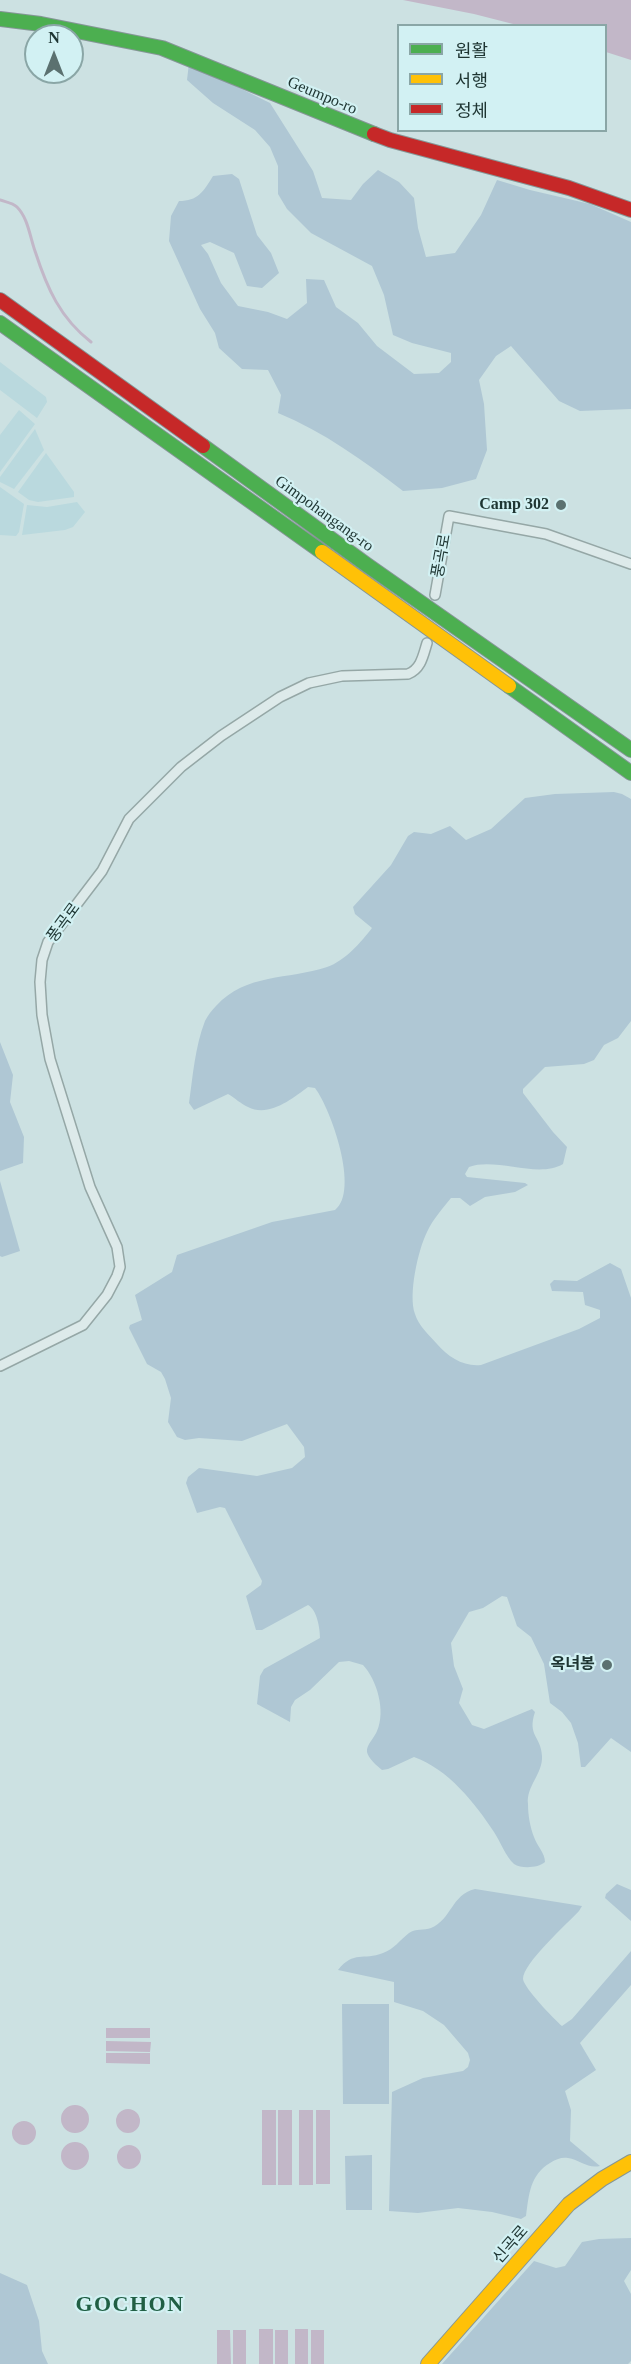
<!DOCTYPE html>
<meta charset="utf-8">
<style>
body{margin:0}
#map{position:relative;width:631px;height:2364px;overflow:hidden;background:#cce1e2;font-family:"Times New Roman","Noto Sans KR",serif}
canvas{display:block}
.legend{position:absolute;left:397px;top:24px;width:210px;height:108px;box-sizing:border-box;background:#d2f1f3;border:2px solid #8aa6a6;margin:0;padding:8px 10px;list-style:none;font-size:18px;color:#1e3532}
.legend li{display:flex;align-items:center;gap:12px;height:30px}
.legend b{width:30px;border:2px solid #8aa6a6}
.north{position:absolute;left:24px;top:24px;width:60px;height:60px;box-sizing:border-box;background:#d2f1f3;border:2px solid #8aa6a6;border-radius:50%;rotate:0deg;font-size:16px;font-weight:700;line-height:24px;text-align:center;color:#1e3532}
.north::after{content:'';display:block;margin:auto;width:21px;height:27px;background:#5b7170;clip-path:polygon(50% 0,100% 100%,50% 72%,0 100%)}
</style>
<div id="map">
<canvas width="631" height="2364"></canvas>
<ul class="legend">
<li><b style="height:8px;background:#4caf50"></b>원활</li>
<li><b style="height:8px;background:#ffc107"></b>서행</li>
<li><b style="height:8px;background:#c62828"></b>정체</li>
</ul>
<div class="north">N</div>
</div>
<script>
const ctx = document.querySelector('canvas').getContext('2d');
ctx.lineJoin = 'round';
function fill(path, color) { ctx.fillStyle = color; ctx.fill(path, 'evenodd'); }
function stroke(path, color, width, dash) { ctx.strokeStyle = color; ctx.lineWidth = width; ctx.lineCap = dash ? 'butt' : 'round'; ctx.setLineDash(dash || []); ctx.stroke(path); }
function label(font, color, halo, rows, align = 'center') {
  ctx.font = font + ' "Times New Roman","Noto Sans KR",serif'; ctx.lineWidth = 4.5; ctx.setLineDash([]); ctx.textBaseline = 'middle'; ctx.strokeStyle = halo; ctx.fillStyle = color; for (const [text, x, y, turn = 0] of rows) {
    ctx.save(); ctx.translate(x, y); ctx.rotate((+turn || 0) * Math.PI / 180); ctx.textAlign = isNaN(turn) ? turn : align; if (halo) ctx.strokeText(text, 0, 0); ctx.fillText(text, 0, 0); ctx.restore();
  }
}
fill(new Path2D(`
 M0 362 46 397 47 402 37 418 0 390Z
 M19 410 35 424 0 472V435Z
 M35 429 44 450 14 489 0 482V477Z
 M46 453 74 492V497L38 502 29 500 18 492Z
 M0 487 24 504 19 532 16 536 0 535Z
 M77 502 85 512 73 527 65 530 22 535 27 505 47 507Z`), '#bad9de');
fill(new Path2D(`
 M189 63 270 103 313 171 322 198 351 200 363 184 378 170 399 182 414 198 418 228 426 257 455 253 481 215 497 180 530 190 590 204 631 222V409L580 411 559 401 511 346 496 356 479 380 484 404 487 450 476 479 442 488 403 491C364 461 324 432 278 413L281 395 268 370 242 369 219 348 215 333 200 309 169 241 171 216 179 201C198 201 203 192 213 176L232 174 239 179 257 235 271 253 279 273 262 288 247 286 234 253 210 242 201 245 208 254 221 283 238 306 268 312 287 319 307 303 306 279 324 280 336 307 358 323 377 346 414 374 439 373 451 362V353L412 343 393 335 384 295 372 266 311 233 287 209 278 194V166L270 147 255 130 213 103 187 80Z
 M614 792 622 794 631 799V1021L618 1038 604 1045 594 1060 584 1064 545 1067 523 1089V1093L553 1132 567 1147 563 1164C538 1179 496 1157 469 1167L465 1174 467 1177 525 1183 528 1185 515 1192 485 1197 470 1206 460 1198H451C443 1208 433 1219 427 1232 418 1250 408 1295 415 1314 418 1325 429 1335 437 1344 448 1357 464 1367 481 1365L579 1329 600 1318V1310L585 1305 583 1292 552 1291 550 1284 554 1280 577 1281 610 1263 621 1269 631 1298V1752L611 1738 585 1767H581L578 1743 571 1723 562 1712 550 1703 544 1664 531 1637 517 1626 507 1597 502 1596 483 1608 469 1612 451 1643 454 1666 463 1689 459 1703 472 1725 484 1729 532 1709 535 1712C527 1736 541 1736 542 1756 543 1774 526 1786 528 1804 528 1815 530 1827 534 1837 537 1846 545 1853 545 1862 538 1868 522 1869 514 1864 506 1857 500 1841 494 1832 475 1803 448 1769 414 1757L388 1769 382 1770C377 1766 368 1758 367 1752 366 1745 375 1737 377 1731 386 1711 377 1680 363 1665L349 1661 339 1662 310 1690 295 1700 291 1707 290 1722 257 1704 260 1676 264 1669 320 1638C320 1628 317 1610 308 1605L262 1630H256L246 1596 261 1585 262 1581 225 1508 220 1507 197 1513 186 1483 188 1477 199 1468 257 1476 292 1468 305 1457 304 1447 287 1424 242 1441 199 1438 185 1440 177 1437 168 1422 171 1398 165 1379 161 1372 147 1364 129 1328 130 1325 142 1320 135 1295 172 1272 177 1255 272 1222 335 1210C360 1191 331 1109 315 1088L308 1087C293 1098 269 1118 248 1107 241 1104 235 1098 228 1094L194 1110 189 1103C193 1075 195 1047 205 1021 208 1015 212 1010 216 1006 246 973 288 980 327 967 345 961 361 942 372 928L355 914 353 907 391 865 408 836 414 832 431 834 450 826 466 840 491 829 525 798 555 794Z
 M0 1042 13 1075 10 1102 24 1137 23 1163 0 1171Z
 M0 1181 20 1251 2 1257 0 1256Z
 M617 1884 631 1890V1921L605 1898 606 1894Z
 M475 1889 582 1906 579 1911C567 1924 523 1963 523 1979 524 1988 554 2019 562 2026L572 2019 631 1951V1985L580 2043 596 2070 565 2091 571 2110 570 2141 600 2166C588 2169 580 2160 568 2158 562 2157 556 2159 550 2163 530 2175 529 2194 526 2216L521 2219 492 2212 458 2208 418 2213 389 2211 392 2092 423 2078 463 2071 468 2067 470 2060 468 2053 444 2025 423 2011 394 2002V1982L338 1970C354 1950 363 1961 383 1953 394 1949 400 1940 409 1933 416 1928 424 1931 431 1928 452 1919 451 1895 475 1889Z
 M342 2004H389V2104H343Z
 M372 2155V2210H346L345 2156Z
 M631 2238V2270L624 2281 631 2294V2361L628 2364H442L534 2261 556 2268 565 2266 582 2242 599 2239Z
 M0 2273 27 2285 39 2321 42 2351 48 2364H0Z`), '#afc7d4');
fill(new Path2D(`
 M403 0H631V60L606 52V26L517 25 474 14Z
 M106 2028H150V2038H106Z
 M106 2041 151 2042 150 2052 106 2051Z
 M106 2053H150V2064L106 2063Z
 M61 2119a14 14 0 1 1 28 0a14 14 0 1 1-28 0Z
 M116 2121a12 12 0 1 1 24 0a12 12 0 1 1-24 0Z
 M262 2110H276V2185H262Z
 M278 2110H292V2185H278Z
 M299 2110H313V2185H299Z
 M316 2110H330V2184H316Z
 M12 2133a12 12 0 1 1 24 0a12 12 0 1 1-24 0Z
 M61 2156a14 14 0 1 1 28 0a14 14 0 1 1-28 0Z
 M117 2157a12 12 0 1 1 24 0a12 12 0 1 1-24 0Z
 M259 2329H273V2364H259Z
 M295 2329H308V2364H295Z
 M217 2330H230L231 2364H217Z
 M233 2330H246V2364H233Z
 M275 2330H288V2364H275Z
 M311 2330H324V2364H311Z`), '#c2b7c8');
stroke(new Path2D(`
 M0 200C6 202 13 203 17 207 28 218 30 237 35 251 47 288 60 318 91 342`), '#c2b7c8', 3);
const street = new Path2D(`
 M435 595 449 516 546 534 631 564
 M0 1366 83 1325 107 1295 117 1276 120 1267 117 1247 90 1187 50 1059 42 1015 40 982 42 960 48 942 102 871 129 819 181 767 221 736 280 697 309 683 342 676 408 674C421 669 423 656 427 643`);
const fast = new Path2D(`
 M0 19 41 24 162 48 374 134
 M0 323 322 552
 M203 446 367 565 631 750
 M509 686 631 773`);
const slow = new Path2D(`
 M322 552 509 686
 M428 2364 569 2204 602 2179 631 2162`);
const jam = new Path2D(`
 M374 134 390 140 569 188 631 210
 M0 300 203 446`);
stroke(street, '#95a7a6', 12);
stroke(fast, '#859696', 16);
stroke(slow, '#859696', 16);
stroke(jam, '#859696', 16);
stroke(street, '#ddeaea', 9);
stroke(fast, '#4caf50', 14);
stroke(slow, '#ffc107', 14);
stroke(jam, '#c62828', 14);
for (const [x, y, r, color] of [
 [561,505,6,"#5b7170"],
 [607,1665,6,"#5b7170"]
]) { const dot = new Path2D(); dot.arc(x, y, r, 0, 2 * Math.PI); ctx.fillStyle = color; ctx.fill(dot); stroke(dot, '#d2f1f3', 2); }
label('16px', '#1e3532', '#d2f1f3', [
 ["Geumpo-ro",322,96,23],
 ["Gimpohangang-ro",324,514,36],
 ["풍곡로",442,556,-80],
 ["풍곡로",64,923,-54],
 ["신곡로",511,2245,-49]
]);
label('bold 16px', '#1e3532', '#d2f1f3', [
 ["Camp 302",549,505],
 ["옥녀봉",595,1665]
], 'right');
ctx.letterSpacing = '1.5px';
label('bold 22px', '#205f44', '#d2f1f3', [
 ["GOCHON",130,2305]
]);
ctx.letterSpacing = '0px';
</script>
